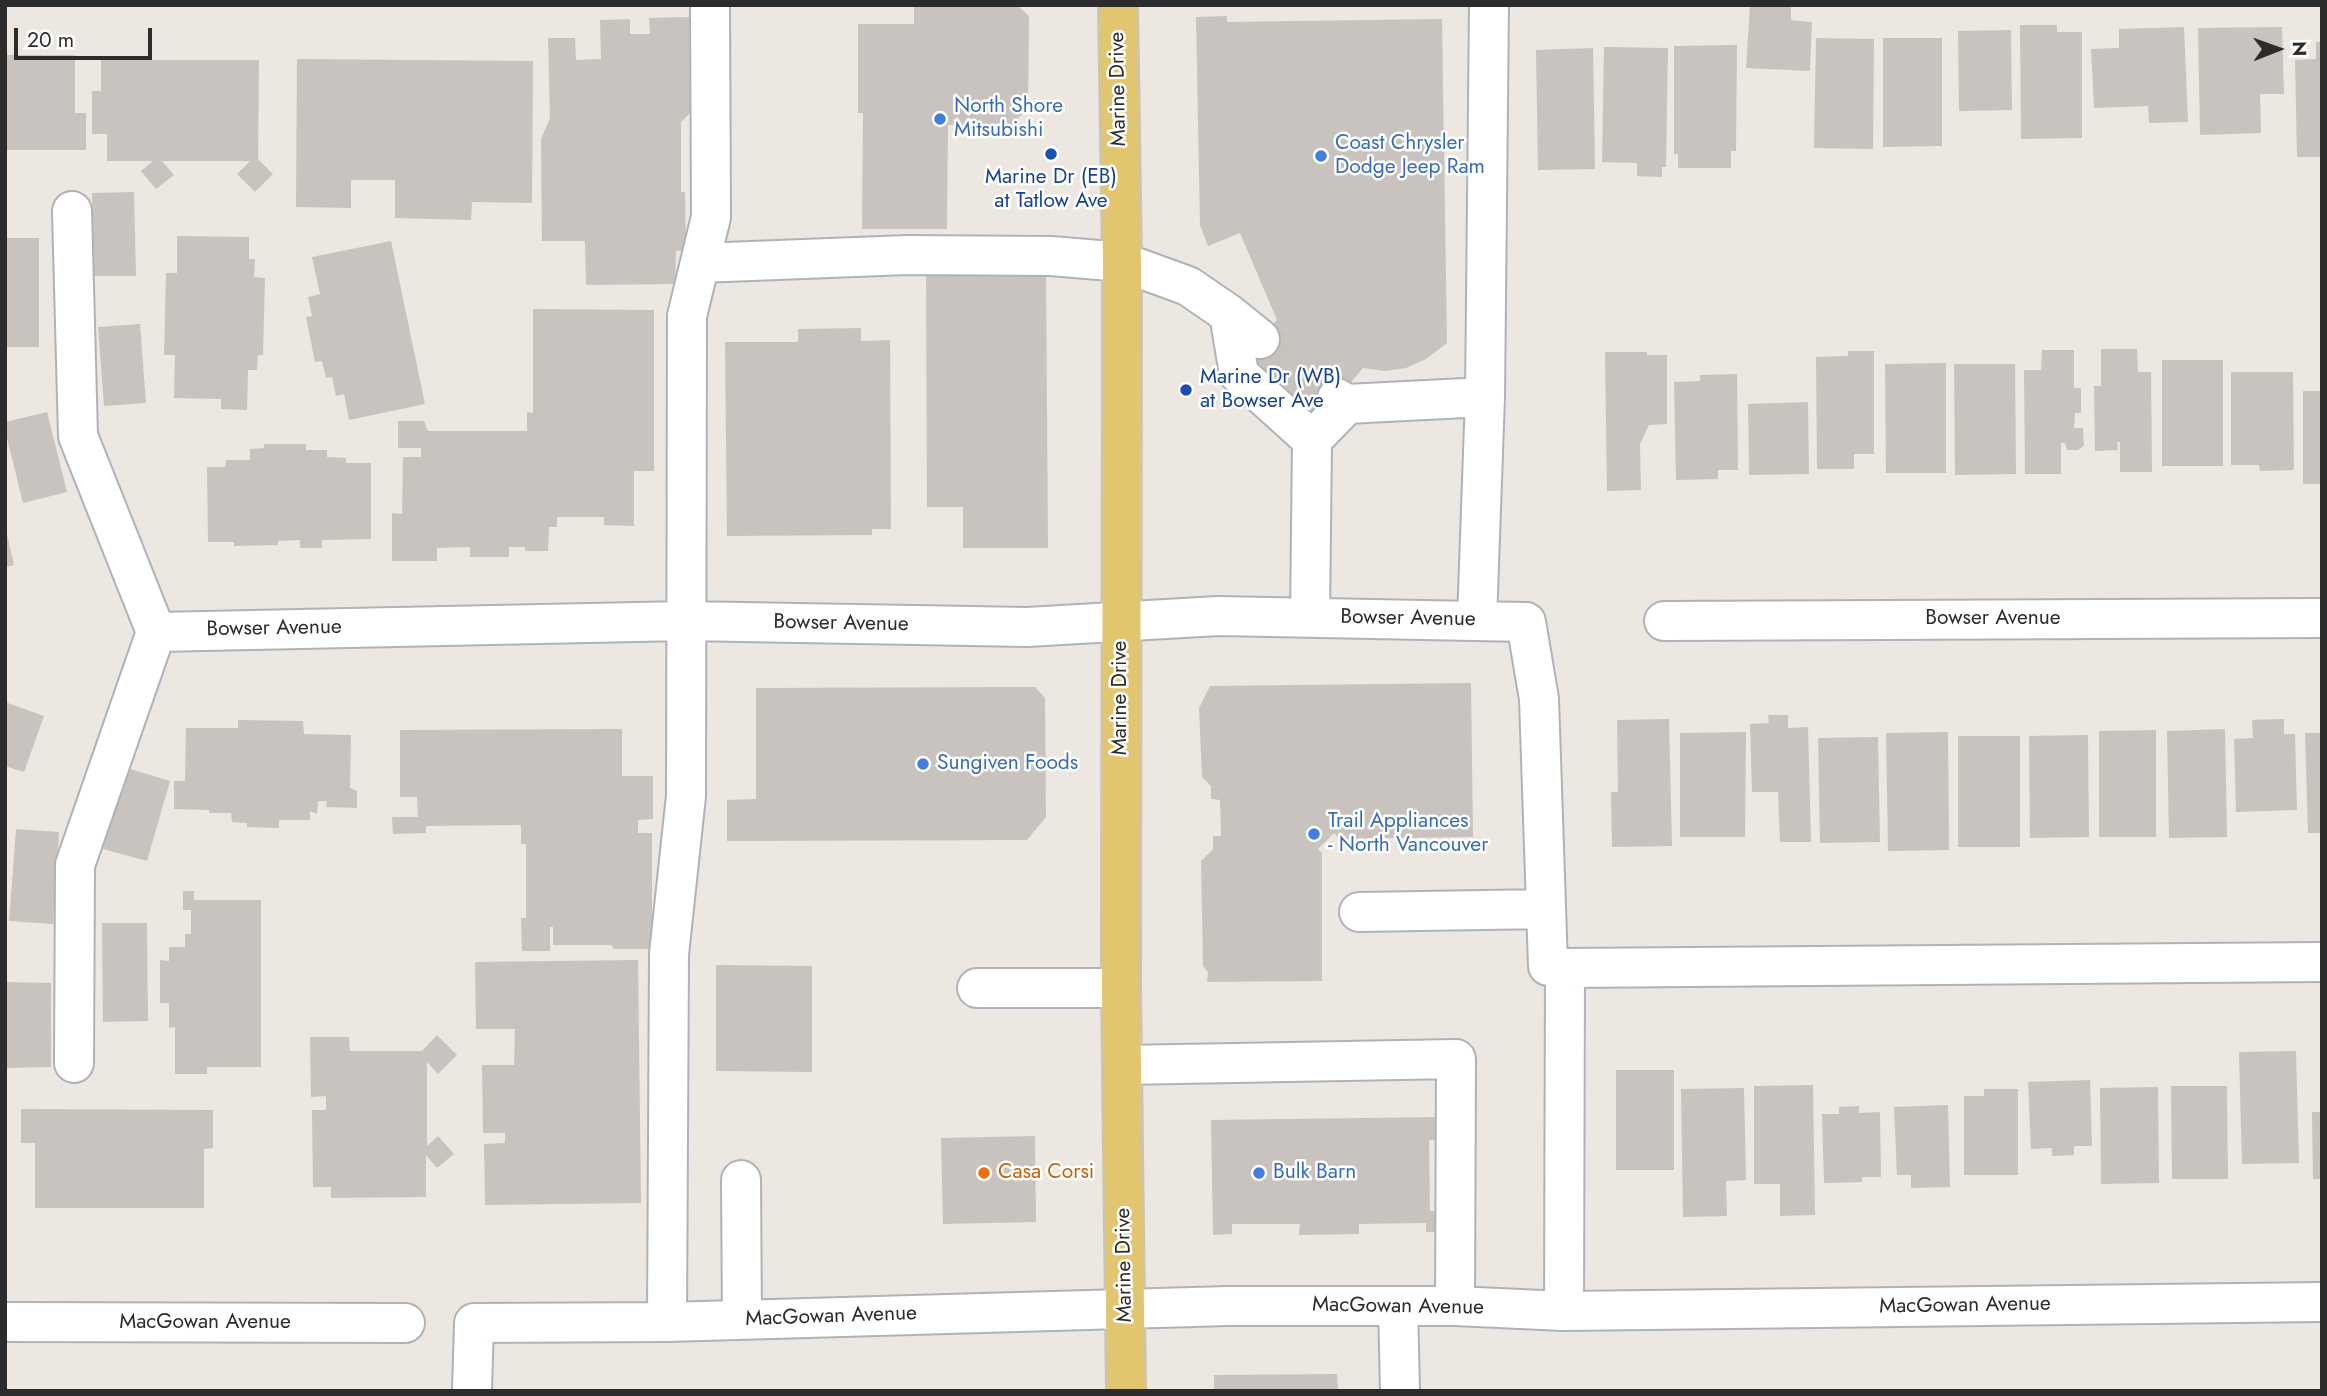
<!DOCTYPE html>
<style>
body{margin:0}
#map{position:relative;width:2327px;height:1396px;overflow:hidden;background:#ece7e0;font-family:Jost,sans-serif}
canvas{display:block}
.frame{position:absolute;inset:0;border:7px solid #2c2c2c;pointer-events:none}
.north{position:absolute;left:2243px;top:14px;width:70px;height:70px;-webkit-text-stroke:5px #fff;paint-order:stroke;rotate:89deg;font-size:19px;font-weight:700;line-height:28px;text-align:center;color:#2c2c2c}
.north::after{content:'';display:block;margin:auto;width:24px;height:32px;background:#2c2c2c;clip-path:polygon(50% 0,100% 100%,50% 72%,0 100%)}
.scale{position:absolute;left:14px;top:28px;width:138px;height:32px;box-sizing:border-box;border:4px solid #2c2c2c;border-top:0;padding-left:9px;font-size:21px;line-height:24px;white-space:nowrap;color:#2c2c2c;-webkit-text-stroke:5px #fff;paint-order:stroke}
</style>
<div id="map">
<canvas width="2327" height="1396"></canvas>
<div class="frame"></div>
<div class="north">N</div>
<div class="scale">20 m</div>
</div>
<script>
const ctx = document.querySelector('canvas').getContext('2d');
ctx.lineJoin = 'round';
function fill(path, color) { ctx.fillStyle = color; ctx.fill(path, 'evenodd'); }
function stroke(path, color, width, dash) { ctx.strokeStyle = color; ctx.lineWidth = width; ctx.lineCap = dash ? 'butt' : 'round'; ctx.setLineDash(dash || []); ctx.stroke(path); }
function label(font, color, halo, rows, align = 'center') {
  ctx.font = font + ' Jost,sans-serif'; ctx.lineWidth = 5; ctx.setLineDash([]); ctx.textBaseline = 'middle'; ctx.strokeStyle = halo; ctx.fillStyle = color; for (const [text, x, y, turn = 0] of rows) {
    ctx.save(); ctx.translate(x, y); ctx.rotate((+turn || 0) * Math.PI / 180); ctx.textAlign = isNaN(turn) ? turn : align; if (halo) ctx.strokeText(text, 0, 0); ctx.fillText(text, 0, 0); ctx.restore();
  }
}
fill(new Path2D(`
 M914 5H1017L1029 16 1028 109 1011 125H948L947 229H862L863 113H858V24H914Z
 M1750 5H1791V20L1812 22 1810 71 1746 68Z
 M1227 16V22L1442 19 1447 343 1426 359 1406 368 1385 371 1363 368 1319 420 1245 357 1277 320 1240 233 1208 246 1200 225 1196 17Z
 M689 17 691 112 681 122V192H685L686 250 676 251 675 284 586 285 585 241H542L541 139 550 118 548 38H575L576 60 601 59 600 20 630 19V34H650L649 18Z
 M2020 25H2057V32H2082V138L2021 139Z
 M2184 27 2188 122 2149 123 2148 106 2094 108 2091 49 2119 48V29Z
 M2282 27 2284 94H2260L2261 133 2200 135 2198 28Z
 M2011 30 2012 110 1959 111 1958 31Z
 M1816 38 1874 39 1873 149 1814 148Z
 M1883 38H1942V146L1883 147Z
 M2316 42H2322V157H2297L2295 60 2316 59Z
 M1737 45 1736 151H1731V168H1678V154H1674V46Z
 M1604 47 1668 48 1666 167H1662V177L1637 176V163L1602 162Z
 M1593 48 1595 169 1538 170 1536 50Z
 M5 55H75V113H86V150H5Z
 M297 59 533 61 532 203 472 202 471 220 395 218V180H351V208L296 207Z
 M101 60H259L258 159 273 174 255 192 237 174 250 161H162L174 175 156 189 141 171 153 161H107V134H92V91H101Z
 M134 192 136 276H93L92 193Z
 M177 236 249 237V259H255L254 277 265 278 263 355H258L257 370H248L247 410 221 409V399L174 398 175 355H164L166 273H177Z
 M5 238H39V347H5Z
 M391 241 425 404 349 420 344 394 336 396 332 377 326 378 322 361 315 362 306 317 312 316 308 297 320 294 312 257Z
 M1046 272 1048 548H963V507H927L926 273Z
 M533 309 654 310V471H634V526L604 525V517H557V527H549L548 551H525V547H509V557H470V547L437 548V561H392V513L402 514 403 457H421V448H398V421H424L428 431H527V412L533 413Z
 M140 324 146 403 104 406 98 327Z
 M861 328V341L890 340 891 529H872V535L727 536 725 342H798V329Z
 M2101 349H2137L2138 372H2151L2152 472H2120V442H2117L2118 450 2095 451 2094 386H2101Z
 M2042 350H2074V388H2081V413H2075L2074 428H2083L2084 446 2078 450H2067L2065 443H2061V474H2025L2024 370H2041Z
 M1848 351H1874V454H1854V469H1817L1816 357 1848 356Z
 M1605 352H1647V355H1667V424L1649 425 1640 444 1641 490 1607 491Z
 M2162 360H2223V466H2162Z
 M1946 363V473H1886L1885 364Z
 M1954 364H2015L2016 474 1955 475Z
 M2231 372H2293L2294 470 2260 471 2259 465H2231Z
 M1737 374 1738 470H1718V479L1676 480 1674 382 1700 381V375Z
 M2303 391H2322V484H2303Z
 M1808 402 1809 474 1749 475 1748 404Z
 M47 412 67 492 23 503 5 430V422Z
 M264 444H306V450H327V457L346 458V463H371V539L322 540V548H300V540L278 541V545L234 546V542H208L207 467H225L226 460H250V449L264 448Z
 M5 526 14 565 5 567Z
 M1471 683 1473 837 1340 839 1334 833 1318 849 1322 853V981L1207 982 1208 972 1203 966 1201 861 1213 849V836H1221L1220 800 1211 799V786L1202 777 1199 708 1210 686Z
 M1035 687 1045 698 1046 817 1027 840 727 841V800L756 799V688Z
 M5 702 44 716 24 772 5 766Z
 M1768 715H1788V728L1808 727 1811 842H1780L1778 792H1752L1750 724 1769 723Z
 M1669 719 1672 846 1612 847 1611 792H1618L1617 720Z
 M2284 719V734H2295L2297 810 2236 812 2234 739 2253 738 2252 720Z
 M238 720 303 721 304 734 351 735 350 788 357 791V808L326 807 327 801H318L317 814 310 811V820H279V828L247 827V823L232 822 231 813H209V810L174 809V781H185L186 728H238Z
 M622 729V776H653V819L638 820V833H652V949H614L611 945H553V927H550V951H522L521 918H526V844H521V825L426 826V833L393 834 392 817H418L417 797H400V730Z
 M2225 729 2227 837 2169 838 2167 731Z
 M2156 730V837H2099V731Z
 M1746 732 1745 837H1680V733Z
 M1948 732 1949 850 1888 851 1886 733Z
 M2305 733H2322V833H2308Z
 M2088 735 2089 837 2030 838 2029 736Z
 M1958 736H2020V847H1958Z
 M1878 737 1880 842 1820 843 1818 738Z
 M127 768 170 781 147 861 103 849Z
 M16 829 59 832 53 924 9 921Z
 M183 891H194V900H261V1067H207V1074H175V1027L169 1028V1003H160V960L169 961V947H185V934H191V910H183Z
 M102 923H147L148 1021 103 1022Z
 M638 960 641 1203 485 1205 484 1144 505 1143V1133H483L482 1065H514L515 1029H476L475 962Z
 M716 965 812 966V1072L716 1071Z
 M5 982 51 983V1067L5 1068Z
 M437 1035 457 1055 438 1074 427 1062V1146L438 1136 454 1154 437 1168 426 1155V1197L331 1198V1187H313L312 1110H326V1096L311 1097 310 1037H349L350 1051H422Z
 M2296 1051 2299 1163 2242 1164 2239 1052Z
 M1616 1070H1674V1170H1616Z
 M2090 1080 2092 1146H2074V1155L2052 1156V1148L2031 1149 2028 1082Z
 M1813 1085 1815 1215 1780 1216V1184H1754V1086Z
 M2171 1086H2227L2228 1179H2172Z
 M2158 1087 2159 1183 2101 1184 2100 1088Z
 M1744 1088 1746 1180 1726 1181 1727 1216 1683 1217 1681 1089Z
 M1984 1089H2018V1175H1964V1096H1984Z
 M1948 1105 1950 1187 1911 1188V1175H1897L1894 1107Z
 M1859 1106V1113L1880 1112 1881 1177H1862V1182L1824 1183 1822 1114H1839V1107Z
 M21 1109 213 1110V1148L204 1149V1208H35V1143H21Z
 M2312 1112H2322V1179H2313Z
 M1439 1117V1140H1429L1430 1211H1442V1232H1426V1223L1359 1224V1234L1299 1235 1300 1224H1232V1234L1213 1235 1211 1120Z
 M1035 1136 1036 1222 943 1224 941 1138Z
 M1337 1374 1338 1391H1214V1375Z`), '#c8c3bf');
stroke(new Path2D(`
 M1260 339 1337 398`), '#c6c2bc', 38, [38, 19]);
const minor = new Path2D(`
 M72 211 78 436 156 632 75 865 74 1063
 M700 263 907 255 1051 256 1122 262 1188 286 1229 314 1260 339
 M1229 314 1239 374 1312 440
 M1337 398 1347 404 1485 397
 M1310 617 1312 440 1347 404
 M1477 621 1485 397 1489 5
 M1664 621 2322 618
 M156 632 685 621 1027 627 1218 616 1526 622 1539 699 1548 966 1565 968
 M1359 912 1546 909
 M977 988H1121
 M1122 1065 1456 1059 1455 1306
 M741 1180 742 1319
 M1398 1306 1400 1391
 M1564 1311 1565 968 2322 962
 M5 1322 405 1323
 M667 1322 669 954 686 796 687 316 711 217 710 5
 M472 1391 474 1323 667 1322 1228 1306H1455L1564 1311 2322 1302`);
const major = new Path2D(`
 M1118 5 1122 262 1121 988 1126 1391`);
stroke(minor, '#b0b2ba', 42);
stroke(major, '#c4c4c4', 42);
stroke(minor, '#fff', 38);
stroke(major, '#e1c66f', 38);
for (const [x, y, r, color] of [
 [940,119,7,"#3f7fe0"],
 [1051,154,7,"#1a4fb4"],
 [1321,156,7,"#3f7fe0"],
 [1186,390,7,"#1a4fb4"],
 [923,764,7,"#3f7fe0"],
 [1314,834,7,"#3f7fe0"],
 [984,1173,7,"#e8710a"],
 [1259,1173,7,"#3f7fe0"]
]) { const dot = new Path2D(); dot.arc(x, y, r, 0, 2 * Math.PI); ctx.fillStyle = color; ctx.fill(dot); stroke(dot, '#fff', 2.5); }
label('21px', '#2c2c2c', '#fff', [
 ["Marine Drive",1119,89,-91],
 ["Bowser Avenue",1408,619,1],
 ["Bowser Avenue",1993,619],
 ["Bowser Avenue",841,624,1],
 ["Bowser Avenue",274,629,-1],
 ["Marine Drive",1121,698,-90],
 ["Marine Drive",1125,1265,-91],
 ["MacGowan Avenue",1965,1306,-1],
 ["MacGowan Avenue",1398,1307,1],
 ["MacGowan Avenue",831,1317,-2],
 ["MacGowan Avenue",205,1323]
]);
label('21px', '#366cbe', '#fff', [
 ["North Shore",954,107],
 ["Mitsubishi",954,131],
 ["Coast Chrysler",1335,144],
 ["Dodge Jeep Ram",1335,168],
 ["Sungiven Foods",937,764],
 ["Trail Appliances",1328,822],
 ["- North Vancouver",1328,846],
 ["Bulk Barn",1273,1173]
], 'left');
label('21px', '#164399', '#fff', [
 ["Marine Dr (EB)",1051,178],
 ["at Tatlow Ave",1051,202],
 ["Marine Dr (WB)",1200,378,"left"],
 ["at Bowser Ave",1200,402,"left"]
]);
label('21px', '#c56008', '#fff', [
 ["Casa Corsi",998,1173]
], 'left');
</script>
